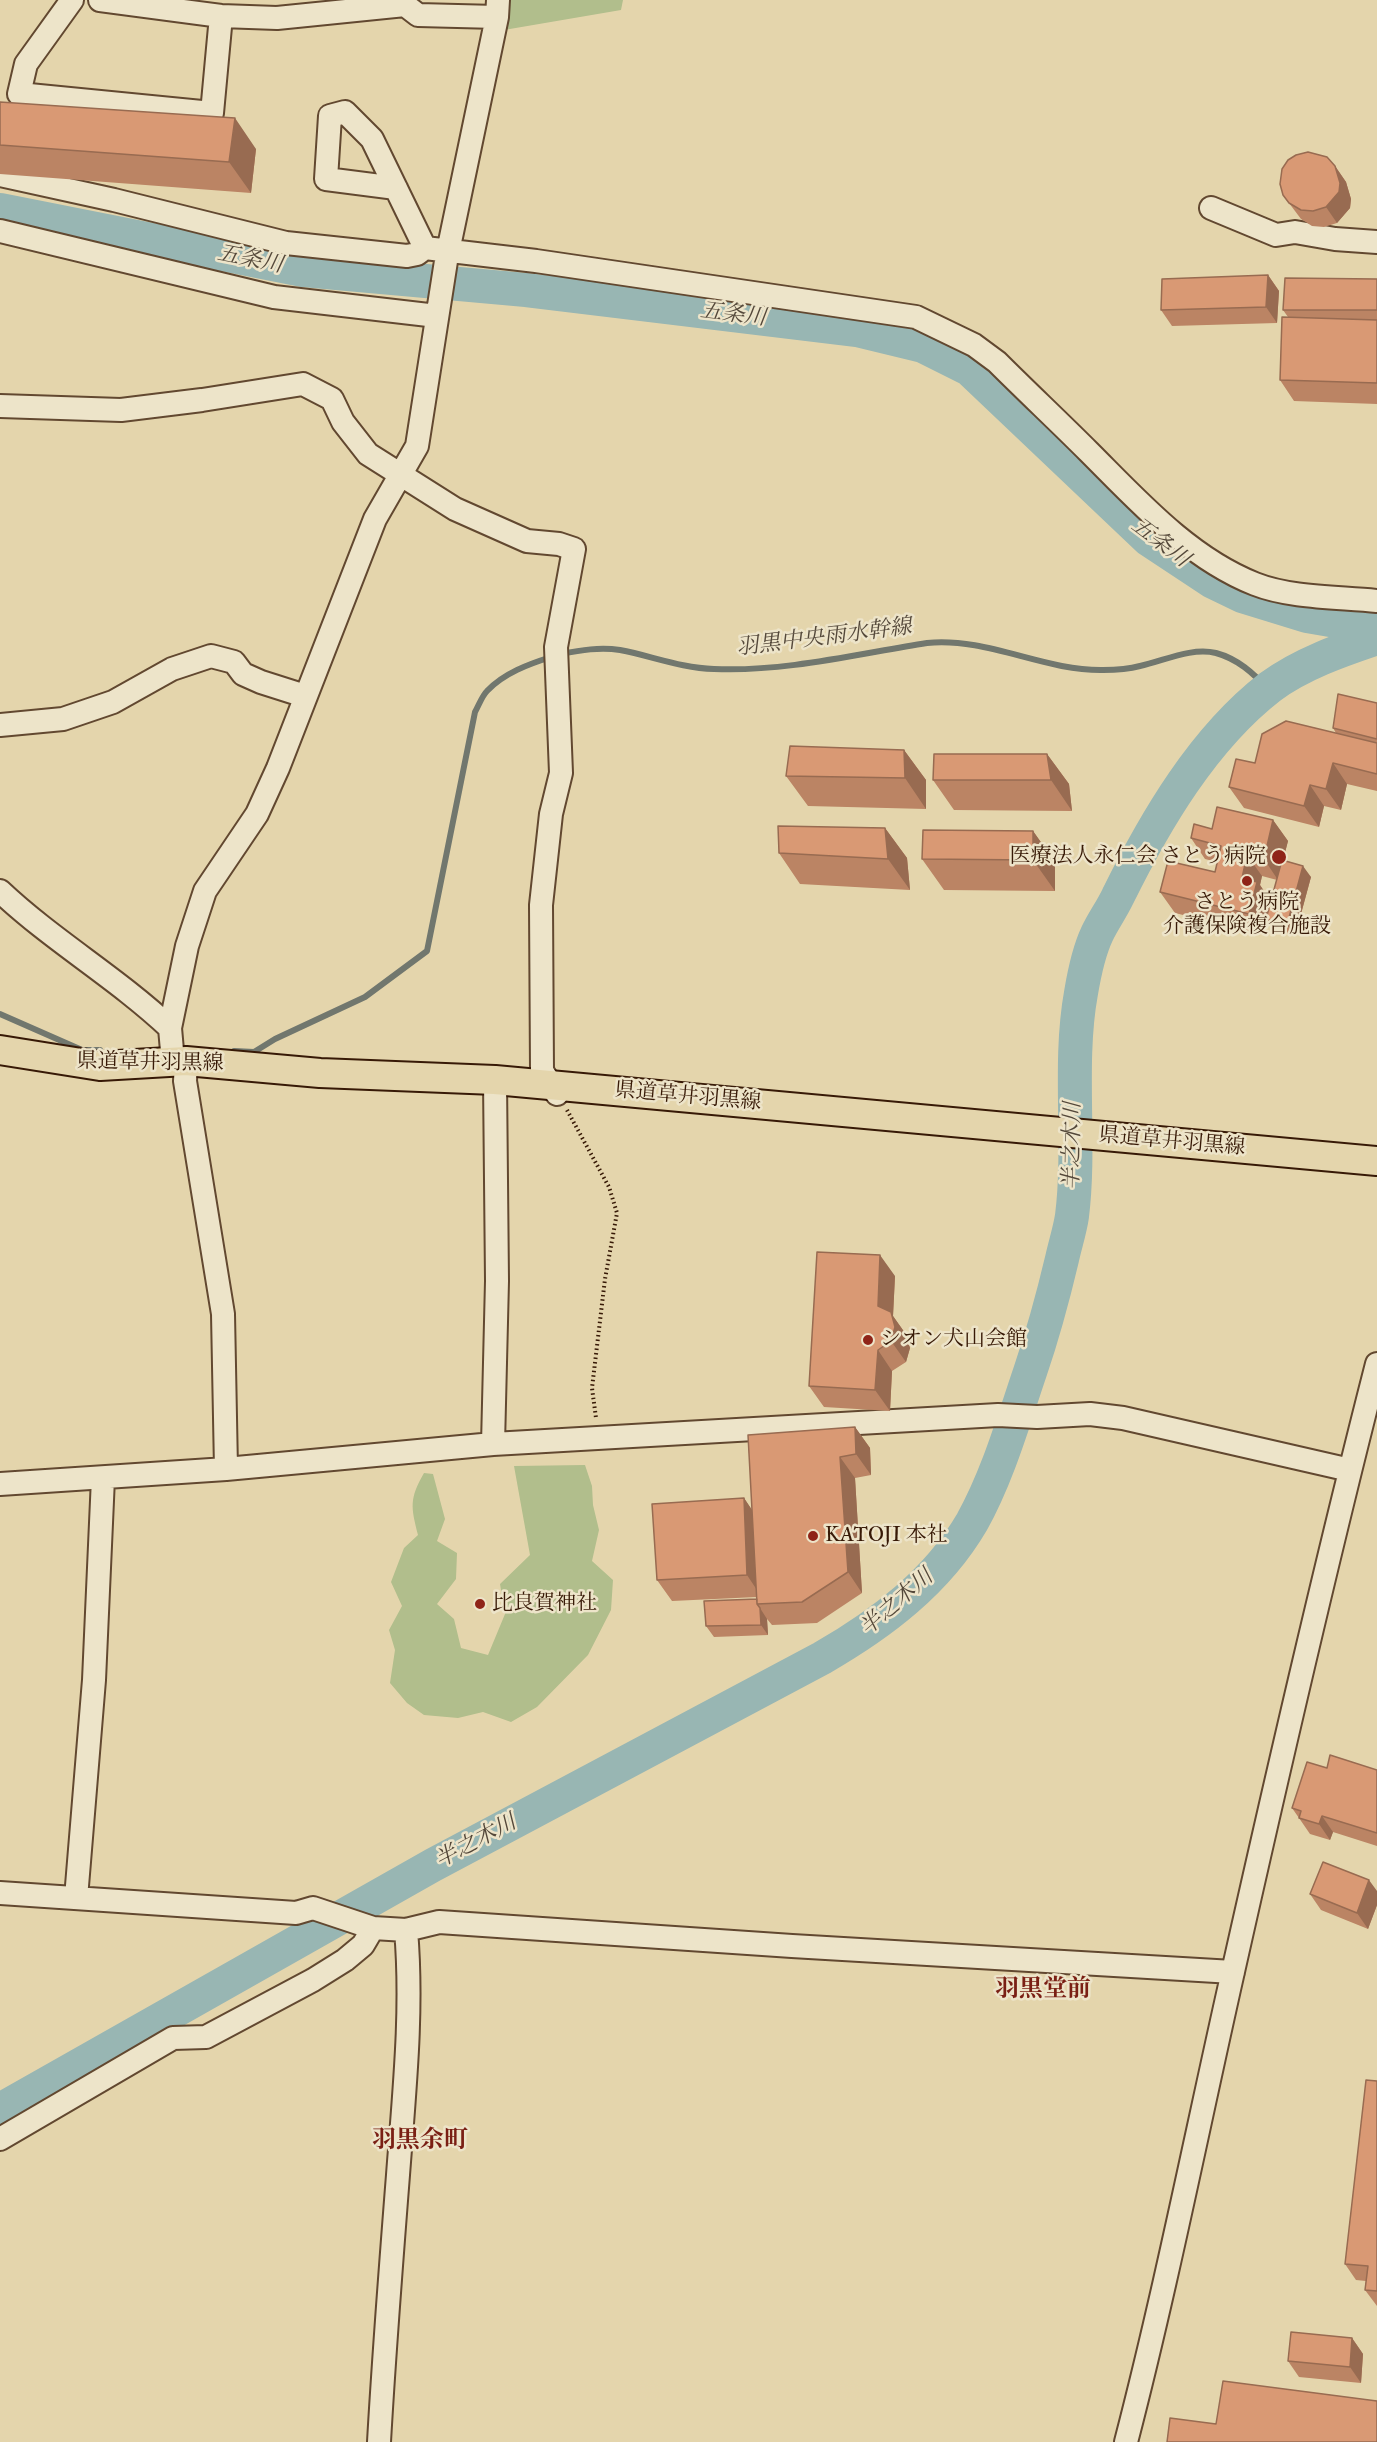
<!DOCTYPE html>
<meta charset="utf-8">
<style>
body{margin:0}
canvas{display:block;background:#e4d5ac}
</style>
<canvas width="1377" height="2442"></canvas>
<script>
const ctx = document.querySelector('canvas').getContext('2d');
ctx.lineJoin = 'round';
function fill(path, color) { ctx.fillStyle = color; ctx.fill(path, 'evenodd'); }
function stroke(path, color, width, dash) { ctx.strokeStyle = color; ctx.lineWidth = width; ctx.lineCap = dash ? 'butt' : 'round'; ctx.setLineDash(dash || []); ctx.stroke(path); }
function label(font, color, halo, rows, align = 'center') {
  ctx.font = font + ' "IM FELL Great Primer","Noto Serif JP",serif'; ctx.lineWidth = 5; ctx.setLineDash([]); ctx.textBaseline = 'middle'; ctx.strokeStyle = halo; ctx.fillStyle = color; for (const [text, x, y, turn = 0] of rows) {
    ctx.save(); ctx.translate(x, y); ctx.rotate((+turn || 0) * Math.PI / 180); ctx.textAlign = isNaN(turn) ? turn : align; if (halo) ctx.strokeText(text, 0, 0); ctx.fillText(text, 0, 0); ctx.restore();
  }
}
fill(new Path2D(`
 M509 0H623L621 10 504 30Z
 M585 1465 592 1486 593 1505 599 1530 592 1561 613 1580 611 1610 588 1655 537 1707 511 1722 483 1712 458 1718 424 1715 407 1703 390 1683 395 1650 389 1630 402 1606 391 1582 404 1548 418 1535C411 1507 409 1499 424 1473L433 1474 445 1519 437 1541 457 1553 456 1579 437 1604 454 1619 461 1648 488 1655 505 1614 500 1584 530 1555 514 1466Z`), '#b1be8c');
stroke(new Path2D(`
 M561 654C581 650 600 647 620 650 652 656 681 668 714 669 785 672 857 654 927 643 988 637 1043 671 1103 670 1115 670 1129 669 1140 666 1164 661 1191 647 1216 653 1238 659 1253 673 1268 689
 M0 1014 82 1050H100
 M234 1051 254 1052 275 1039 365 997 427 951 475 712C479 705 482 696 487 691 504 673 529 664 551 657`), '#71776e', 6);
stroke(new Path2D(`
 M0 210 303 270 526 290 857 330 923 346 969 369 1148 539 1213 582 1242 596 1307 616 1377 628
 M0 2110 433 1865 822 1658C881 1624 937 1582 972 1522 998 1475 1013 1422 1030 1372 1043 1334 1053 1297 1062 1259 1065 1245 1070 1230 1072 1216 1081 1144 1068 1064 1081 993 1084 975 1089 951 1097 934 1103 921 1112 909 1118 896 1155 821 1203 739 1270 687 1301 664 1341 650 1377 638`), '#98b6b3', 34);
const minor = new Path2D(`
 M72 0 26 64 19 94 212 113 221 16
 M100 0 221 16 277 18 405 5V0
 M405 5 418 15 497 17
 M0 175 114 200 286 243 407 256 417 254 425 248
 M396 188 326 179 330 116 345 112 372 139 425 248 536 261 916 317 974 345 997 362C1027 392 1058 421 1089 452 1138 501 1189 558 1255 584 1290 598 1339 597 1377 601
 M1211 208 1276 235 1295 232 1335 239 1377 242
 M0 231 274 297 437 316
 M0 406 121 410 202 400 303 384 332 399 343 422 368 454 455 509 527 541 559 544 574 549 556 647 561 773 551 814 541 905 542 1071 557 1094
 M0 725 63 719 113 702 172 669 211 656 234 662 243 674 261 682 305 696
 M0 891C53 941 117 978 170 1028
 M186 1061 185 1081 223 1314 226 1469
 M173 1062 170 1028 187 946 205 891 257 814 278 768 375 519 417 446 446 261 497 17 498 0
 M493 1444 497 1281 495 1080
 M0 1484 226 1469 493 1444 998 1415 1037 1417 1090 1414 1123 1418 1350 1470
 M0 1893 296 1913 313 1908 373 1928 406 1930 439 1922 792 1946 1233 1972
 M76 1898 94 1680 103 1478
 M0 2139 173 2038 206 2037 313 1980 345 1960 363 1945 373 1928
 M379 2442C384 2353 391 2264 398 2175 404 2094 413 2011 406 1930
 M1126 2442C1166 2288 1197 2131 1232 1976 1278 1771 1325 1567 1377 1364`);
const major = new Path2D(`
 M0 1050 100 1066 186 1061 320 1073 495 1080 1377 1161`);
stroke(minor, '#624830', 26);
stroke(major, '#371906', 32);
stroke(new Path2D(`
 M567 1110 609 1187 617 1213 605 1279 592 1388 596 1418`), '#371906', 4, [1.5, 3]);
stroke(minor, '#ede4c9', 22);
stroke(major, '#e4d5ac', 28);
fill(new Path2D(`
 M0 102 256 149 251 193 0 174Z
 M1335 166 1346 182 1351 199 1350 208 1337 223 1324 227 1312 226 1301 219 1283 195Z
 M1268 275 1279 291 1277 323 1172 326 1161 310Z
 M1377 279V404L1294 401 1280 380 1288 317 1283 310Z
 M1377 703V791L1347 784 1341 810 1324 806 1319 827 1244 808 1229 787 1255 763 1336 733 1333 728Z
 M904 750 926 780V809L808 806 786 776Z
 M1047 754 1069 784 1072 811 954 810 933 780Z
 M1273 820 1288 841 1283 860 1311 877 1295 936 1274 930 1268 921 1264 935 1175 913 1160 892 1215 872 1217 862 1205 859 1191 838 1212 829ZM1262 876 1277 880 1271 902 1260 885Z
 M885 828 907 858 910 890 800 884 779 853Z
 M1033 831 1055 862V891L944 890 922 859Z
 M895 1276 893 1316 905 1333 910 1348 906 1362 892 1371 890 1411 824 1407 809 1386Z
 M855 1427 870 1448 871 1475 855 1478 862 1593 817 1623 772 1625 767 1619 768 1635 714 1637 706 1626 757 1599V1597L672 1601 657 1580 744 1498 752 1510Z
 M1327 1768 1377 1770V1846L1333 1832 1330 1840 1310 1834 1299 1818 1292 1808Z
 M1377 1891V1905L1368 1929 1321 1910 1310 1894Z
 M1377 2081V2306L1365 2290 1366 2281 1356 2280 1345 2264Z
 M1352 2338 1363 2354 1361 2383 1299 2377 1288 2361Z`), '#bb8464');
fill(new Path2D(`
 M235 118 256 149 251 193 229 162Z
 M1335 166 1346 182 1351 199 1350 208 1337 223 1326 207Z
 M1268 275 1279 291 1277 323 1266 307Z
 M904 750 926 780V809L905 778Z
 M1047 754 1069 784 1072 811 1051 780Z
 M1333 763 1347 784 1341 810 1326 789Z
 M1310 785 1324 806 1319 827 1304 806Z
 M1273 820 1288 841 1278 880 1264 859Z
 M885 828 907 858 910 890 888 859Z
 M1033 831 1055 862V891L1033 860Z
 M1247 855 1262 876 1260 885 1272 903 1266 919 1268 921 1264 935 1249 914 1242 878Z
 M1303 866 1311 877 1295 936 1287 925Z
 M880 1255 895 1276 893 1316 905 1333 910 1348 906 1362 891 1341 878 1306Z
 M878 1350 892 1371 890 1411 875 1390Z
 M855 1427 870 1448 871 1475 856 1454Z
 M840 1457 855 1478 862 1593 848 1572Z
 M744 1498 758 1519 761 1596 747 1575Z
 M760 1608 767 1619 768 1635 761 1625Z
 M1322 1816 1333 1832 1330 1840 1319 1824Z
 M1369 1880 1377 1891V1905L1368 1929 1357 1913Z
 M1352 2338 1363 2354 1361 2383 1350 2367Z`), '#986b51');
const building = new Path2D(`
 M0 102 235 118 229 162 0 145Z
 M1308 152 1327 157 1335 166 1340 183 1339 192 1326 207 1313 211 1301 210 1289 203 1283 195 1280 184 1282 169 1288 160 1296 155Z
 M1268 275 1266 307 1161 310 1162 279Z
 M1285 278 1377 279V310H1283Z
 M1282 317 1377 320V383L1280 380Z
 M1338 694 1377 703V739L1333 728Z
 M1286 721 1377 743V774L1333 763 1326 789 1310 785 1304 806 1229 787 1236 759 1255 763 1262 734Z
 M790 746 904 750 905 778 786 776Z
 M934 754H1047L1051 780H933Z
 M1217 807 1273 820 1264 859 1247 855 1242 878 1257 882 1249 914 1160 892 1168 861 1215 872 1221 846 1191 838 1194 824 1212 829Z
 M778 826 885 828 888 859 779 853Z
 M923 830 1033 831V860L922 859Z
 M1282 860 1303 866 1287 925 1266 919Z
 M817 1252 880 1255 878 1306 891 1312 895 1327 891 1341 878 1350 875 1390 809 1386Z
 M855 1427 856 1454 840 1457 848 1572 802 1602 757 1604 748 1435Z
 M744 1498 747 1575 657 1580 652 1504Z
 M757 1599V1604L760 1608 761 1625 706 1626 704 1601Z
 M1330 1755 1377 1770V1833L1322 1816 1319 1824 1299 1818 1301 1811 1292 1808 1307 1762 1327 1768Z
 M1323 1862 1369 1880 1357 1913 1310 1894Z
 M1366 2080 1377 2081V2291L1365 2290 1368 2266 1345 2264Z
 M1291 2332 1352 2338 1350 2367 1288 2361Z
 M1223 2381 1377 2401V2442H1167L1170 2418 1216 2424Z`);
fill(building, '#d99974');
stroke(building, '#986b51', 1.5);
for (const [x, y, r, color] of [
 [1279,857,8,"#8f2418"],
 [1247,881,6,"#8f2418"],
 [868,1340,6,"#8f2418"],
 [813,1536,6,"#8f2418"],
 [480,1604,6,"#8f2418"]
]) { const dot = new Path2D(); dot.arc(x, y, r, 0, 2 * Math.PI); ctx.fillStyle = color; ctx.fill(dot); stroke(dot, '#ede4c9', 2); }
label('21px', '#371906', '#ede4c9', [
 ["医療法人永仁会 さとう病院",1266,857,"right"],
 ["さとう病院",1247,903,"center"],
 ["介護保険複合施設",1247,927,"center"],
 ["シオン犬山会館",880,1340],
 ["KATOJI 本社",825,1536],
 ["比良賀神社",492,1604]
], 'left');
label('21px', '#371906', '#ede4c9', [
 ["県道草井羽黒線",150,1063,1],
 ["県道草井羽黒線",688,1097,5],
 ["県道草井羽黒線",1172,1142,5]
]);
label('italic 22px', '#54483a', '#ede4c9', [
 ["五条川",250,260,11],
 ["五条川",733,315,7],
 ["五条川",1160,543,37],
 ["羽黒中央雨水幹線",824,638,-7],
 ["半之木川",1073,1146,-89],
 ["半之木川",897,1603,-41],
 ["半之木川",476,1842,-28]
]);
label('bold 24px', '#7a1f14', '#ede4c9', [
 ["羽黒堂前",1043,1990],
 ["羽黒余町",420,2141]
]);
</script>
